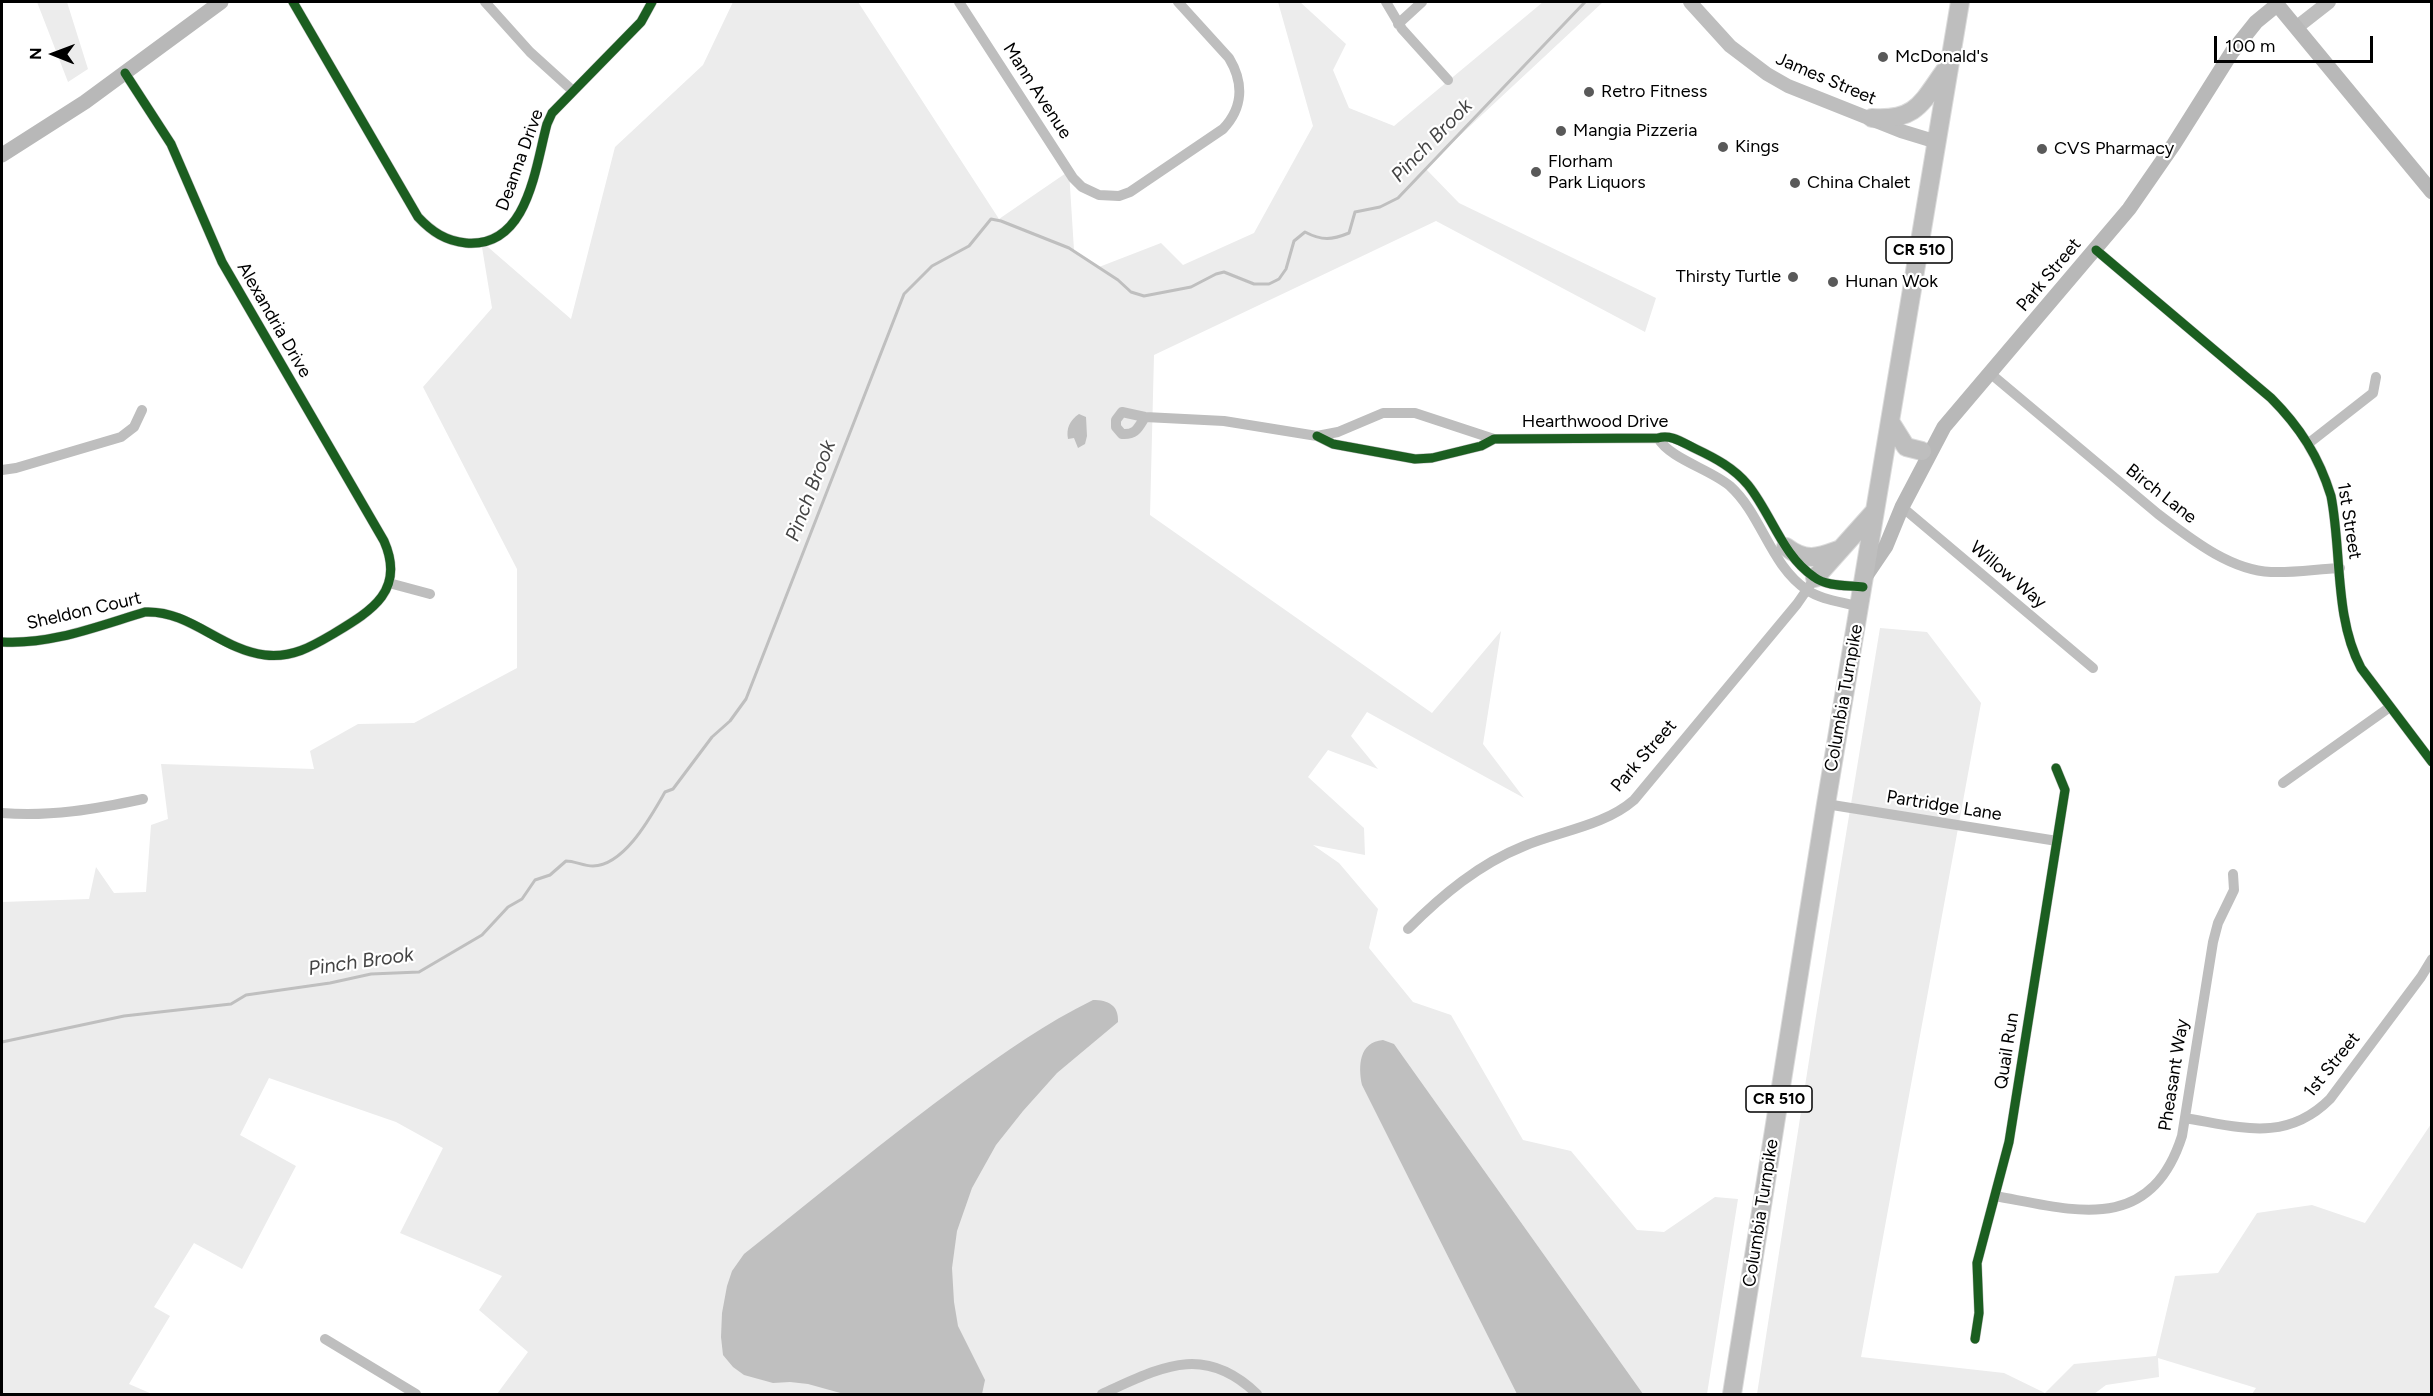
<!DOCTYPE html>
<style>
body{margin:0}
#map{position:relative;width:2433px;height:1396px;overflow:hidden;background:#fff;font-family:Figtree,sans-serif}
canvas{display:block}
.frame{position:absolute;inset:0;border:3px solid #000;pointer-events:none}
.north{position:absolute;left:24px;top:24px;width:60px;height:60px;-webkit-text-stroke:4px #fff;paint-order:stroke;rotate:271deg;font-size:16px;font-weight:700;line-height:24px;text-align:center;color:#000}
.north::after{content:'';display:block;margin:auto;width:21px;height:27px;background:#000;clip-path:polygon(50% 0,100% 100%,50% 72%,0 100%)}
.scale{position:absolute;left:2214px;top:36px;width:159px;height:27px;box-sizing:border-box;border:3px solid #000;border-top:0;padding-left:8px;font-size:18px;line-height:21px;white-space:nowrap;color:#000;-webkit-text-stroke:4px #fff;paint-order:stroke}
</style>
<div id="map">
<canvas width="2433" height="1396"></canvas>
<div class="frame"></div>
<div class="north">N</div>
<div class="scale">100 m</div>
</div>
<script>
const ctx = document.querySelector('canvas').getContext('2d');
ctx.lineJoin = 'round';
function fill(path, color) { ctx.fillStyle = color; ctx.fill(path, 'evenodd'); }
function stroke(path, color, width, dash) { ctx.strokeStyle = color; ctx.lineWidth = width; ctx.lineCap = dash ? 'butt' : 'round'; ctx.setLineDash(dash || []); ctx.stroke(path); }
function label(font, color, halo, rows, align = 'center') {
  ctx.font = font + ' Figtree,sans-serif'; ctx.lineWidth = 4.5; ctx.setLineDash([]); ctx.textBaseline = 'middle'; ctx.strokeStyle = halo; ctx.fillStyle = color; for (const [text, x, y, turn = 0] of rows) {
    ctx.save(); ctx.translate(x, y); ctx.rotate((+turn || 0) * Math.PI / 180); ctx.textAlign = isNaN(turn) ? turn : align; if (halo) ctx.strokeText(text, 0, 0); ctx.fillText(text, 0, 0); ctx.restore();
  }
}
fill(new Path2D(`
 M37 2H67L88 69 68 82Z
 M733 2H858L999 219 1069 171 1074 250 1099 267 1161 243 1183 265 1254 233 1313 126 1278 2H1300L1346 44 1333 70 1349 108 1394 126 1543 2H1603L1425 168 1459 203 1656 298 1645 332 1436 221 1154 355 1150 515 1432 713 1501 631 1483 744 1524 798 1367 712 1351 736 1378 769 1328 750 1308 777 1364 828 1365 855 1313 845 1339 863 1378 909 1369 948 1413 1002 1451 1015 1523 1140 1571 1151 1637 1230 1664 1232 1715 1197 1738 1199 1707 1394H497L528 1352 479 1310 502 1276 400 1233 443 1148 396 1122 269 1078 240 1135 296 1166 242 1269 194 1243 154 1307 170 1316 129 1384 152 1394H2V902L89 899 96 867 114 893 146 892 151 825 168 819 161 764 314 769 310 751 358 724 414 723 517 668V569L423 387 492 308 481 241 571 319 615 147 703 65Z
 M1880 628 1927 632 1981 703 1861 1357 2004 1373 2045 1393 2074 1364 2156 1356 2175 1276 2218 1273 2257 1213 2312 1205 2365 1223 2431 1124V1394H2252L2256 1388 2158 1358 2159 1377 2106 1385 2094 1394H1757L1815 1022Z`), '#ececec');
fill(new Path2D(`
 M1079 414 1086 417 1087 436 1085 444 1078 448 1074 438 1068 439C1066 428 1070 420 1079 414Z
 M1093 1000C1108 1000 1119 1005 1118 1022L1057 1073 1023 1111 996 1145 972 1188 957 1231 952 1268 954 1302 958 1326 985 1380 982 1394H844L808 1384 790 1382 773 1383 744 1375 733 1367 723 1355 721 1337 722 1313 727 1286 732 1271 744 1254C816 1197 888 1137 962 1083 1005 1052 1046 1023 1093 1000Z
 M1383 1040 1394 1044 1643 1394H1517L1362 1085C1358 1066 1359 1042 1383 1040Z`), '#bfbfbf');
stroke(new Path2D(`
 M2 1042 124 1016 231 1004 246 995 330 983 371 974 419 972 482 935 508 907 522 899 535 880 550 875 566 861C575 861 583 866 593 866 625 865 651 816 665 792L673 789 712 737 730 721 746 699 904 294 932 266 969 246 991 219 1001 221 1069 248 1118 280 1131 292 1144 296 1191 287 1216 274 1224 272 1254 284H1269L1279 279 1286 269 1294 241 1305 232C1322 241 1332 240 1349 233L1355 212 1380 207 1398 198 1585 2`), '#bfbfbf', 3);
const primary = new Path2D(`
 M1872 118C1917 121 1922 102 1946 69
 M1891 423 1906 447 1922 451
 M1786 547C1807 563 1819 557 1841 549
 M1815 578 1874 512
 M1732 1394 1826 804 1960 2`);
stroke(primary, '#dbdbdb', 20);
stroke(new Path2D(`
 M293 2 418 217C432 232 446 241 466 243 528 248 535 168 547 124L552 113 641 22 652 2
 M485 2 530 52 573 91
 M959 2 1073 178 1082 187 1099 195 1119 196 1130 192 1223 129C1243 108 1244 83 1229 58L1178 2
 M1386 2 1402 29 1448 80
 M1398 24 1422 2
 M2096 250 2271 398C2300 427 2319 457 2331 496 2342 552 2334 617 2361 668L2432 762
 M1991 374 2158 514C2190 538 2229 570 2271 572 2294 573 2317 569 2340 568
 M1145 417C1138 428 1136 435 1122 434L1116 427V420L1122 412 1145 417 1224 421 1317 436 1338 432 1383 413H1415L1494 439
 M1317 436 1333 444 1415 459 1432 458 1481 446 1494 439 1658 438C1672 434 1683 443 1696 449 1715 458 1734 468 1748 485 1772 515 1782 555 1814 577 1827 587 1848 585 1863 587
 M1658 438C1670 459 1710 469 1730 486 1762 515 1770 565 1807 590 1821 600 1844 602 1860 607
 M2309 443 2373 393 2376 377
 M2 470 16 468 121 437 134 427 142 410
 M1902 507 2093 668
 M389 583 430 594
 M2 642C51 645 98 626 145 612 190 610 221 650 265 655 292 658 311 647 333 634 371 611 406 591 384 541L222 262 171 144 125 73
 M2283 783 2390 707
 M1826 804 2057 841
 M2 813C50 817 96 809 143 799
 M1408 929C1442 895 1479 864 1524 846 1560 831 1604 826 1634 800L1797 604 1815 578
 M2185 1118C2240 1127 2286 1143 2330 1099L2421 977 2432 959
 M1995 1196C2073 1210 2150 1236 2182 1136L2213 942 2218 923 2234 890 2233 874
 M325 1339 416 1394
 M1975 1339 1979 1313 1977 1263 2009 1142 2065 790 2056 768
 M1102 1394C1160 1368 1203 1342 1257 1394`), '#bebebe', 10);
stroke(new Path2D(`
 M1690 2 1730 46 1767 74 1788 86 1901 131 1937 142
 M2297 27 2329 2`), '#bebebe', 14);
stroke(new Path2D(`
 M2275 2 2432 192
 M2 155 85 102 221 2
 M1865 577 1886 546 1902 507 1944 427 2129 209 2174 144 2232 52 2256 22 2278 4`), '#b8b8b8', 15);
stroke(primary, '#bebebe', 18);
stroke(new Path2D(`
 M293 2 418 217C432 232 446 241 466 243 528 248 535 168 547 124L552 113 641 22 652 2
 M2096 250 2271 398C2300 427 2319 457 2331 496 2342 552 2334 617 2361 668L2432 762
 M1317 436 1333 444 1415 459 1432 458 1481 446 1494 439 1658 438C1672 434 1683 443 1696 449 1715 458 1734 468 1748 485 1772 515 1782 555 1814 577 1827 587 1848 585 1863 587
 M2 642C51 645 98 626 145 612 190 610 221 650 265 655 292 658 311 647 333 634 371 611 406 591 384 541L222 262 171 144 125 73
 M1975 1339 1979 1313 1977 1263 2009 1142 2065 790 2056 768`), '#1b5e20', 9);
for (const [x, y, r, color] of [
 [1883,57,6,"#595959"],
 [1589,92,6,"#595959"],
 [1561,131,6,"#595959"],
 [1723,147,6,"#595959"],
 [2042,149,6,"#595959"],
 [1536,172,6,"#595959"],
 [1795,183,6,"#595959"],
 [1793,277,6,"#595959"],
 [1833,282,6,"#595959"]
]) { const dot = new Path2D(); dot.arc(x, y, r, 0, 2 * Math.PI); ctx.fillStyle = color; ctx.fill(dot); stroke(dot, '#fff', 2); }
for (const [x, y, w] of [
 [1919,250,66],
 [1779,1099,66]
]) { const box = new Path2D(); box.roundRect(x - w / 2, y - 13, w, 26, 4.5); ctx.fillStyle = '#fff'; ctx.fill(box); stroke(box, '#000', 1.5); }
label('bold 16px', '#000', null, [
 ["CR 510",1919,250],
 ["CR 510",1779,1099]
]);
label('18px', '#000', '#fff', [
 ["McDonald's",1895,57],
 ["Retro Fitness",1601,92],
 ["Mangia Pizzeria",1573,131],
 ["Kings",1735,147],
 ["CVS Pharmacy",2054,149],
 ["Florham",1548,162],
 ["Park Liquors",1548,183],
 ["China Chalet",1807,183],
 ["Thirsty Turtle",1781,277,"right"],
 ["Hunan Wok",1845,282]
], 'left');
label('18px', '#000', '#fff', [
 ["James Street",1826,79,23],
 ["Mann Avenue",1037,91,57],
 ["Deanna Drive",520,160,-70],
 ["Park Street",2049,275,-50],
 ["Alexandria Drive",274,320,60],
 ["Hearthwood Drive",1595,422],
 ["Birch Lane",2161,494,38],
 ["1st Street",2349,521,81],
 ["Willow Way",2008,575,40],
 ["Sheldon Court",84,611,-13],
 ["Columbia Turnpike",1844,698,-80],
 ["Park Street",1644,756,-49],
 ["Partridge Lane",1944,806,9],
 ["Quail Run",2007,1051,-81],
 ["1st Street",2332,1065,-51],
 ["Pheasant Way",2174,1075,-81],
 ["Columbia Turnpike",1761,1213,-81]
]);
label('italic 20px', '#444', '#fff', [
 ["Pinch Brook",1432,141,-46],
 ["Pinch Brook",811,491,-69],
 ["Pinch Brook",361,962,-8]
]);
</script>
